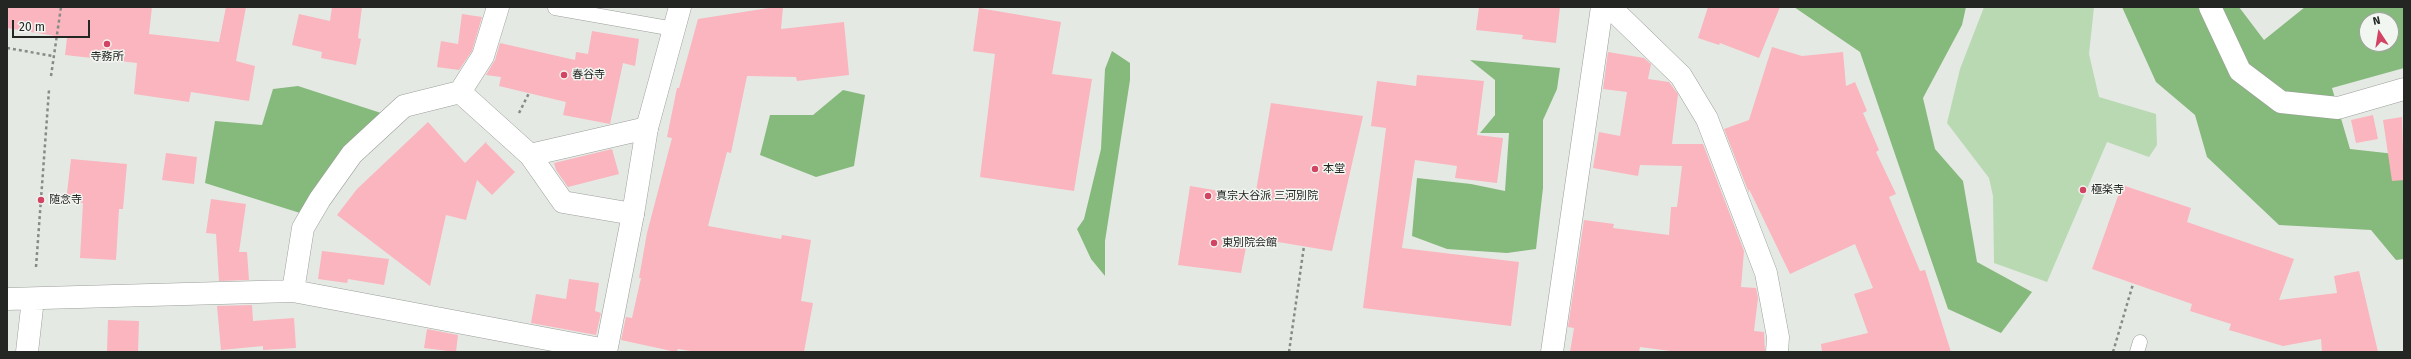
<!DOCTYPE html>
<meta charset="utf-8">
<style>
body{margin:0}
#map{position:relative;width:2411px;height:359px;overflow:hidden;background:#e5e9e4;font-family:"Fira Sans",sans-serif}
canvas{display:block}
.frame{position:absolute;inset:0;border:8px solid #242624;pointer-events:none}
.north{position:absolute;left:2359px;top:12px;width:40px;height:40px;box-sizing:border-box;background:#f2f6f1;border:1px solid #a0a39f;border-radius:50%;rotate:348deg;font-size:11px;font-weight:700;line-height:16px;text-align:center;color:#242624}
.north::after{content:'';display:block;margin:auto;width:14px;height:18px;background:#d34364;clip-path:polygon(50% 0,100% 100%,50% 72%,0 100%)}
.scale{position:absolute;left:12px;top:20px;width:78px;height:18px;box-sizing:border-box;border:2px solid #242624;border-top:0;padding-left:5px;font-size:12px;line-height:14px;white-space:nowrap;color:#242624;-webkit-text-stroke:3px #f2f6f1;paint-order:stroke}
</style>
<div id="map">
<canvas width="2411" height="359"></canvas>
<div class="frame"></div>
<div class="north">N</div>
<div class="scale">20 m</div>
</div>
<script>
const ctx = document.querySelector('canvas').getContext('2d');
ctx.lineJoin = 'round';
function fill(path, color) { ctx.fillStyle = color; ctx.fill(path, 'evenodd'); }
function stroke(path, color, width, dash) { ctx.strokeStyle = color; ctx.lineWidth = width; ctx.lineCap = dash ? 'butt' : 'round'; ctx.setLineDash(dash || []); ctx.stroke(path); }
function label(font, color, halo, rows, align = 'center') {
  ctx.font = font + ' "Fira Sans","Noto Sans JP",sans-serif'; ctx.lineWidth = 3; ctx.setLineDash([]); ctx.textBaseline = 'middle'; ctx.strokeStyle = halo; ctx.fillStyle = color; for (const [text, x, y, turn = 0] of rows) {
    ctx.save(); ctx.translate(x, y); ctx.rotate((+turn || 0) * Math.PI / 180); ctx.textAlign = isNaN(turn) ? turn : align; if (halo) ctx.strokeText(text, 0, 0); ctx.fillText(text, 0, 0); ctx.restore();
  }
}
fill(new Path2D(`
 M1984 7H2094L2089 54 2099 97 2156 114 2157 145 2149 157 2107 142 2047 282 1994 263 1993 196 1989 178 1947 123 1960 69Z`), '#b8d9b2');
fill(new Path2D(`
 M1794 7H1966L1962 25 1923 98 1935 149 1963 181 1977 262 2032 292 2001 333 1948 309 1860 52Z
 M2122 7H2239L2264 40 2305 7H2404V68L2332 88 2350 149 2404 155V259L2396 260 2371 230 2279 225 2207 157 2195 115 2156 82ZM2367 20H2391V44H2367Z
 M1112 51 1130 63V80L1105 241V276L1091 259 1077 229 1084 219 1101 149 1105 69Z
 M1470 60 1560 68 1557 89 1543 120V188L1536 249 1507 253 1447 249 1412 236 1417 178 1471 184 1505 191 1509 133H1480L1495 115V80Z
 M298 86 381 113 300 213 205 183 215 121 262 125 273 89Z
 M843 90 865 95 854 166 816 177 760 155 770 115H813Z`), '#86b97c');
fill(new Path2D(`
 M7 7H152L149 34 219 42 226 7H246L236 61 255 66 249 101 191 92 189 102 134 94 137 63 65 55 67 38 7 28Z
 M332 7H362L358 38 361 39 356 65 321 58 322 52 292 45 299 14 330 21Z
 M775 7H783L781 29 844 22 849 75 797 81 796 77 747 76 731 153 727 152 708 226 781 239 782 235 811 240 801 301 813 303 804 352H697L678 349 676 352 621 340 626 317 632 318 641 278H639L647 233 672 138 667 137 677 88H679L698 19Z
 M1479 7H1560L1556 43 1522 39 1523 35 1476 30Z
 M1708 7H1780L1759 58 1720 43 1719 45 1698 38Z
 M979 8 1061 22 1052 74 1092 79 1074 191 980 177 995 54 973 51Z
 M462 14 482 17 472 51 459 70 437 67 441 41 458 44Z
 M592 31 639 39 635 66 623 63 610 124 563 115 566 102 499 86 501 77 486 75 495 60 500 43 575 60 576 52 588 54Z
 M1772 47 1802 56 1843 52 1846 86 1855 82 1867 111 1863 113 1879 150 1876 152 1896 194 1889 197 1920 271 1925 270 1951 352H1822L1821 344 1868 333 1854 294 1873 288 1855 244 1790 274 1749 189V193L1724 129 1749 120Z
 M1608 52 1644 58 1651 64 1648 79 1669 82 1678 94 1672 144H1703L1744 251 1741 287 1756 288 1758 298 1754 331 1764 332 1765 352H1678L1640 347 1639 352H1570L1574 328 1568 327 1584 220 1614 224 1613 228 1669 235 1671 207H1677L1682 166 1640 165 1638 176 1593 168 1599 132 1620 136 1627 92 1603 89Z
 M1417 75 1484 81 1477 135 1503 138 1497 183 1455 178 1457 166 1415 160 1402 248 1519 262 1511 326 1363 308 1386 128 1371 126 1377 81 1416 86Z
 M1271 103 1363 116 1332 251 1248 237 1241 273 1178 265 1190 186 1255 197Z
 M2373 115 2378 139 2356 143 2351 120Z
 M2402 117 2404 180 2392 181 2383 120Z
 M428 122 465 163 487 141 486 143 515 172 492 195 477 180 466 220 446 215 430 286 337 215 357 189Z
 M612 149 619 174 568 187 556 170 554 163Z
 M166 153 197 157 194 184 162 180Z
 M71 159 127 164 123 209H119L116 260 80 258 83 203 66 201Z
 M2122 185 2191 208 2187 222 2294 259 2279 300 2337 293 2334 276 2359 271 2378 352H2322L2321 339 2283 346 2229 330 2231 324 2190 311 2192 304 2092 269Z
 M211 199 246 204 239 252H247L249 280 219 281 216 234 206 233Z
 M322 251 389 259 384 285 348 279 347 283 318 279Z
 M569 279 599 283 595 311 601 313 596 335 531 323 536 294 566 299Z
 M252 305 253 321 294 318 296 348 263 350V346L221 350 217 306Z
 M108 320 139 321 138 352H107Z
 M427 329 458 335 456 352 424 348Z`), '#fab5be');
const lane = new Path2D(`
 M555 8 674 29
 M2137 352 2140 342`);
const street = new Path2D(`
 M1610 7 1681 76 1707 119 1766 273 1778 337 1777 352
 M2210 7 2240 71 2281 102 2338 108 2404 89
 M460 92 530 155 563 202 633 214
 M530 155 647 128
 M293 291 303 228 320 199 352 154 404 106 460 92 483 56 498 7
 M7 299 293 291 606 350
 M27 352 33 299
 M1552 352 1602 7`);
const secondary = new Path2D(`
 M606 352 633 214 647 128 680 7`);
stroke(lane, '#9b9f9a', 15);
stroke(street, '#9b9f9a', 23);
stroke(secondary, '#9b9f9a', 23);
stroke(new Path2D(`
 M7 48 53 56
 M51 76 61 7
 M519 113 529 93
 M36 267 49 90
 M1289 352 1304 246
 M2113 352 2133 284`), '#878a86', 2.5, [3, 3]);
stroke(lane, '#fff', 14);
stroke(street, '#fff', 22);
stroke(secondary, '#fff', 22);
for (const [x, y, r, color] of [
 [107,44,4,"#d34364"],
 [564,75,4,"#d34364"],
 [1315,169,4,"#d34364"],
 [2083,190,4,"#d34364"],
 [1208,196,4,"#d34364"],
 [41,200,4,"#d34364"],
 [1214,243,4,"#d34364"]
]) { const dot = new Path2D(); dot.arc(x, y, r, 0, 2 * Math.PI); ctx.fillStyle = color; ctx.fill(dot); stroke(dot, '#f2f6f1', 1.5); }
label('11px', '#242624', '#f2f6f1', [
 ["寺務所",107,57,"center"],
 ["春谷寺",572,75],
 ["本堂",1323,169],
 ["極楽寺",2091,190],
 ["真宗大谷派 三河別院",1216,196],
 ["随念寺",49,200],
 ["東別院会館",1222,243]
], 'left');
</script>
